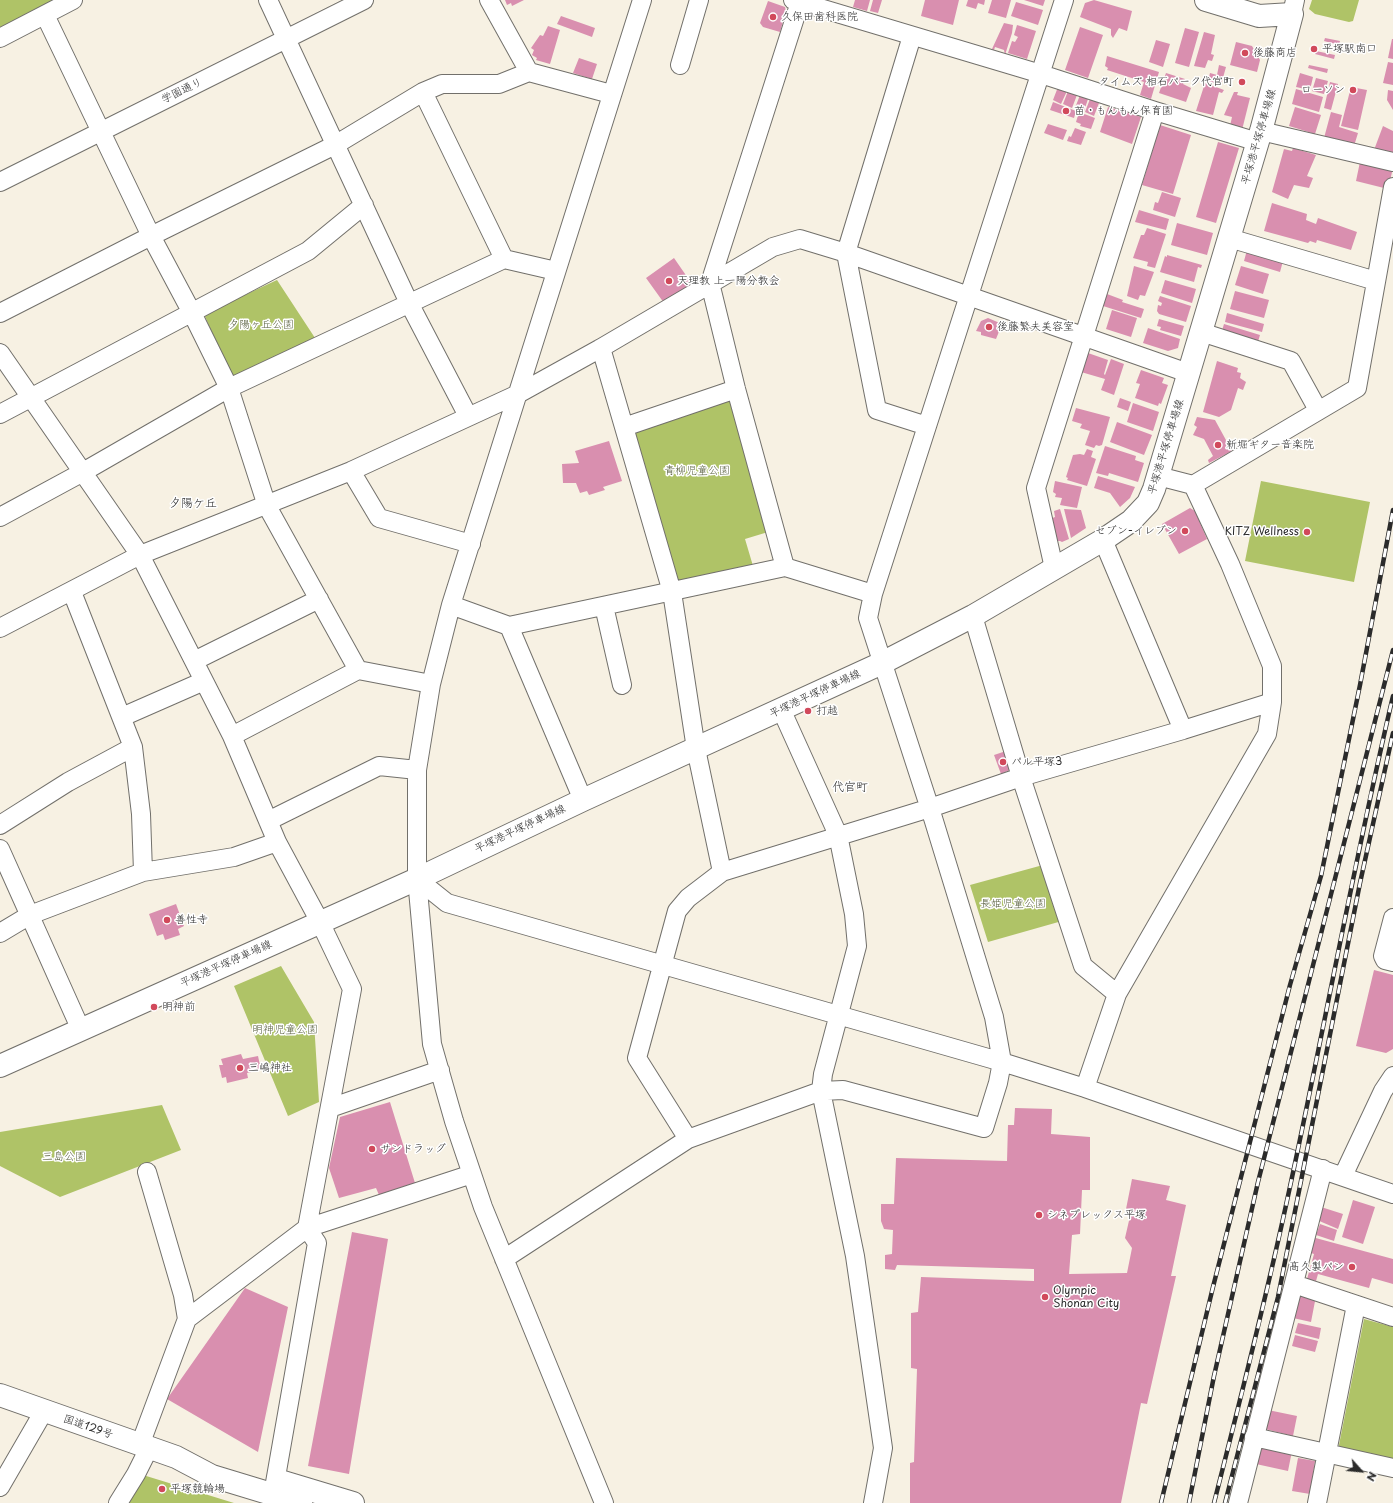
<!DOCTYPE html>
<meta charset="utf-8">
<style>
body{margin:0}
#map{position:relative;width:1393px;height:1503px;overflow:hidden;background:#f7f1e3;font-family:"Playpen Sans",sans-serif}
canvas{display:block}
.north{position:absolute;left:1341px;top:1451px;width:40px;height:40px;-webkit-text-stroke:3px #fff;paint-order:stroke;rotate:117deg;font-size:11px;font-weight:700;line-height:16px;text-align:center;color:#2b2b2b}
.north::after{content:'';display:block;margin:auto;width:14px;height:18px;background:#2b2b2b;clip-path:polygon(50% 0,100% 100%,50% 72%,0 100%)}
</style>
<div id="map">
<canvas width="1393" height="1503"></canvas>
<div class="north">N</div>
</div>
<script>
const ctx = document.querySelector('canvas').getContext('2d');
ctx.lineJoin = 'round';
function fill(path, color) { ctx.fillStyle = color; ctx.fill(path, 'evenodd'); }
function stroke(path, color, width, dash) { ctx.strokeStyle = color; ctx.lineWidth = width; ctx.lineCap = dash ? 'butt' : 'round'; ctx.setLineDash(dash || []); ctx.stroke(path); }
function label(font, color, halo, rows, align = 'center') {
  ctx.font = font + ' "Playpen Sans","Klee One",sans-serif'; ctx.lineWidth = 3; ctx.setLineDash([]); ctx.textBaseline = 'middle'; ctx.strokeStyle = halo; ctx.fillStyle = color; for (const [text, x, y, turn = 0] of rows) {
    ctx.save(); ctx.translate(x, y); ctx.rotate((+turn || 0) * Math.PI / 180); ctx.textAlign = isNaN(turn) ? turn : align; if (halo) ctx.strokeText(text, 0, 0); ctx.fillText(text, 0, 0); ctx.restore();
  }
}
fill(new Path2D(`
 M0 0H59L0 30Z
 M1312 0H1359L1353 21 1349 22 1315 14 1309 9Z
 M277 280 315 338 231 377 204 314Z
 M728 399 731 401 768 532 745 539 753 566 678 581 674 578 633 435 635 431Z
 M1261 481 1370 502 1354 582 1245 561Z
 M1043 865 1062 921 988 942 970 885Z
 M281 966 314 1022 319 1102 288 1116 234 986Z
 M162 1105 181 1150 60 1197 0 1166V1132Z
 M1364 1319 1393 1327V1462L1338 1450Z
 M143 1475 234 1503H127Z`), '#afc367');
fill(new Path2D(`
 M505 0H524L512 6 511 3 507 5Z
 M855 0H870L867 11 853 7Z
 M873 0H882L878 13 870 11Z
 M925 0H959L953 25 921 16Z
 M968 0H985L984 5 978 3 976 9 966 6Z
 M992 0H1011L1006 18 988 13Z
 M1024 0H1045L1043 6Z
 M1094 0 1132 11 1127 31 1119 28 1113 38 1111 35V29L1080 17 1085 3Z
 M768 1 785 7 786 11 780 32 763 27 760 23Z
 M1016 2 1043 10 1038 25 1011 16Z
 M561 16 595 28 592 37 557 24Z
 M1004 23 1013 25 1012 33 1005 55 1004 50 995 47 994 50 992 49Z
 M1017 25 1036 31 1027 59 1008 53 1012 41 1015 42 1018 37 1014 35Z
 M548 26 560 30 550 64 536 60 537 58 532 55 534 50 531 48 540 35 543 36Z
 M1080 27 1103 35 1088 78 1065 70Z
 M1185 28 1199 32 1189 67 1175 63Z
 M1204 32 1215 35 1211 54 1214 55 1212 61 1208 60 1205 68 1194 66Z
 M1325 38 1340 41 1339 45 1324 41Z
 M1392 39H1393V59L1388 58Z
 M1156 40 1170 44 1163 67 1149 62Z
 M1236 42 1252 46 1260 60 1257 72 1230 65Z
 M1316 51 1335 55 1334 59 1315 54Z
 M1107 56 1159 72 1151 99 1140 95 1144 82 1107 70 1108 68 1105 66Z
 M579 58 597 64 592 79 573 73Z
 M1388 62 1393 63V85L1383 83Z
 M1219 65 1226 67 1221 85 1208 81 1210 73 1217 75Z
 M1309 65 1328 69 1327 73 1308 68Z
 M1166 73 1185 79 1183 84 1191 88 1186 102 1159 93Z
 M1300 73 1313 77 1310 90 1296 87Z
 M1316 78 1328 81 1324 94 1312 91Z
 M1330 82 1338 84 1331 110 1324 108Z
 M1205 83 1224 90 1222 93 1219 92 1213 115 1196 111Z
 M1058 87 1067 91 1061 104 1053 100Z
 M1351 87 1367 90 1358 130 1341 126Z
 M1296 89 1323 97 1319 112 1292 104Z
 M1388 90 1393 91V110L1387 100Z
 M1068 91 1077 95 1072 108 1063 104Z
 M1234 92H1238L1237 95 1250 98 1242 130 1230 126 1232 117 1224 115Z
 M1080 95 1088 99 1084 111 1075 108Z
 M1090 99 1099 103 1094 116 1085 112Z
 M1053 102 1076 111 1074 118 1050 110Z
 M1108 107 1141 117 1132 144 1100 132Z
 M1295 107 1321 115 1315 134 1289 126Z
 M1079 112 1095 118 1091 129 1080 126 1081 124 1076 122Z
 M1331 112 1342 115 1339 127 1358 133 1354 146 1324 138Z
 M1048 124 1067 130 1063 140 1044 133Z
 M1160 125 1191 135 1173 194 1142 185Z
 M1383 126 1393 131V154L1374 150Z
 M1075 128 1086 132 1081 145 1067 141 1069 136 1071 137Z
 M1218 142 1239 148 1216 223 1196 217Z
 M1293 148 1316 155 1307 176 1313 178 1309 188 1294 185 1288 199 1272 192 1284 149 1292 151Z
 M1361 157 1393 168 1388 189 1356 181Z
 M1162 192 1181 198 1175 217 1153 210 1155 202 1158 203Z
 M1272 203 1307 214 1306 220 1316 224 1318 218 1357 232 1351 250 1317 240 1316 243 1310 241 1308 243 1264 231Z
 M1139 210 1169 219 1166 230 1135 222Z
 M1177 223 1213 233 1207 255 1171 245Z
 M1147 228 1166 234 1155 268 1147 266 1148 262 1133 258 1141 235H1144Z
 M1247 250 1283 261 1280 272 1244 261Z
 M1167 255 1202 265 1201 268 1198 267 1194 282 1160 272 1165 256 1167 257Z
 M674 258 692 284 664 303 646 278Z
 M1134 266 1154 272 1145 296 1140 295 1138 300 1127 296Z
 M1241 266 1269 274 1263 294 1235 285Z
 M1165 280 1196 289 1192 303 1161 293Z
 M1235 291 1269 300 1264 318 1230 309Z
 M1107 294 1123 300 1122 302 1144 309 1141 318 1103 306Z
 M1160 296 1191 306 1186 322 1159 314 1157 311 1158 305 1161 306 1162 303 1158 301Z
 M1112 310 1137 318 1131 337 1106 329Z
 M1227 313 1264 324 1262 332 1225 322Z
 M988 318 1002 324 996 339 981 335V332L976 331 981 321Z
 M1159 319 1184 326 1181 336 1160 330 1161 327 1157 326Z
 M1224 324 1260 335 1257 345 1221 334Z
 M1148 328 1180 339 1178 348 1168 351 1143 343Z
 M1088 353 1108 360 1104 374 1105 375 1111 359 1124 364 1114 395 1101 390 1105 379 1081 372Z
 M1217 361 1238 368 1237 372 1241 373 1240 378 1246 382 1243 390 1238 388 1231 410 1219 417 1203 412Z
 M1141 370 1164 378 1162 383 1168 385 1161 404 1159 403 1158 406 1135 398 1140 384 1136 383Z
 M1120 398 1131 402 1128 411 1117 407Z
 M1133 403 1159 412 1153 431 1127 422Z
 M1076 408 1110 417 1102 445 1099 446 1096 445 1094 448 1085 445 1090 431 1080 428 1082 424 1072 421Z
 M1197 417 1215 420 1232 451 1209 463 1208 460 1213 456 1204 439 1193 435 1197 427 1194 425Z
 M1117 422 1152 435 1144 455 1110 442Z
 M609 441 622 481 603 487 605 490 589 495 587 491 580 493 576 483H563L562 464 579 463 575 451Z
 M1105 446 1136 456 1135 460 1144 463 1138 482 1109 473 1108 476 1096 473Z
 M1087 449 1093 451 1091 457 1096 459 1087 486 1067 480 1068 478 1066 477 1073 455 1080 454 1084 455Z
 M1098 476 1135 487 1130 498 1120 507 1110 493 1094 488Z
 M1055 481 1082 487 1077 508 1060 505 1062 498 1055 497 1056 494 1053 492Z
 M1190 508 1195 511 1207 539 1179 554 1162 524Z
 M1060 509 1069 539 1062 542 1060 541H1056L1050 519 1055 517 1054 511Z
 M1064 509 1081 510 1086 528 1071 538Z
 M1006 751 1012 769 1001 774 994 755Z
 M176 904 184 926 178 929 180 935 165 940 163 934 157 936 149 914Z
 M1374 970 1393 975V1049L1386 1053 1356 1046Z
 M241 1054 243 1059 258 1056 261 1070 247 1073 248 1078 227 1083 226 1077 222 1078 219 1065H223L221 1059Z
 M390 1102 415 1183 379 1195 376 1188 339 1198 329 1168 340 1117Z
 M1015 1108 1052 1109 1051 1134 1090 1137V1190H1082L1080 1234 1072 1235 1069 1274 1127 1273 1132 1248 1125 1238 1131 1212 1126 1209 1132 1179 1170 1186 1166 1200 1186 1205 1171 1276H1176L1147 1404 1141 1403 1121 1503H910V1463L914 1462 917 1369 911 1368V1313L918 1312 921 1277 1034 1281V1269L897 1265 895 1270 885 1269V1255L892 1254 893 1230 884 1229 881 1221V1204H894L896 1158 1007 1161 1008 1125H1014Z
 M1353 1200 1375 1207 1363 1244 1342 1237Z
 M1321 1207 1343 1214 1338 1229 1317 1220Z
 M1320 1224 1337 1230 1334 1241 1316 1235Z
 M352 1232 388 1239 349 1474 308 1466Z
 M1312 1237 1393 1259V1284L1372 1278 1369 1288 1318 1274 1316 1281 1307 1279 1314 1254 1308 1252Z
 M245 1288 288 1307 258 1452 167 1399Z
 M1299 1292 1316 1296 1311 1322 1293 1318Z
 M1298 1323 1321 1328 1319 1339 1295 1333Z
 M1295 1335 1318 1341 1315 1352 1292 1346Z
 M1268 1410 1297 1416 1293 1436 1265 1429Z
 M1260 1444 1292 1451 1288 1471 1256 1464Z
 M1298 1458 1315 1461 1310 1494 1292 1491Z`), '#d98faf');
const minor = new Path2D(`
 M268 0 409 303 468 416
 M489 0 529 72
 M793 0 1041 74 1155 111 1258 142
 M800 2 710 283 736 389 785 567 873 594
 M1292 14 1295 0
 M45 15 151 236 192 313 229 388 267 506 358 670 431 684
 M912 36 846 253 877 410 927 426
 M0 38 73 0
 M680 65 699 0
 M423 92 504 259
 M1261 131 1393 162
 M0 182 364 0
 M1229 238 1376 281
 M0 313 151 236 335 145 423 92 442 84H499L529 72 611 94
 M1201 332 1291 361 1318 410
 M601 348 672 592 696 749 722 872
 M0 353 140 555 232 736 277 842 320 922 352 989 307 1228 317 1243 273 1494
 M0 414 308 251 364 205
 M624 427 736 389
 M351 471 379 518 471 544
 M1158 476 1193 485 1357 388 1393 187
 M0 517 83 472 229 388 504 259 556 271
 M1103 540 1183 730
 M1054 568 1036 488 1155 111
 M72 592 133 747 141 814 143 872
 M451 605 509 626 785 567
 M604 606 622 685
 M973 616 1021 777 1083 966 1117 994
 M509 626 583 800
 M0 628 140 555 351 471 518 394 601 348 773 247 800 239 846 253 1188 373
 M194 661 319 599
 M781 709 838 835 854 914 857 946 823 1074 821 1091 855 1256 883 1448 873 1503
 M122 717 204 681
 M232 736 358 670
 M268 821 379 766 417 770
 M0 825 68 782 133 747
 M0 849 81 1030
 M417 879 447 903 1002 1062 1085 1088 1393 1194
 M1393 918 1383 956 1385 960 1393 962
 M0 933 30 915 143 872 234 857 277 842
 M1085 1088 1117 994 1267 734 1272 702V666L1230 564 1193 485
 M330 1108 440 1070
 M688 1139 637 1058 677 911 688 898 722 872 930 808 1021 777 1183 730 1272 702
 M1343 1176 1383 1091 1393 1076
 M504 1259 688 1139 821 1091 843 1090 984 1128 998 1083 1002 1062 994 1017 933 818 868 618 873 594 1064 0
 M1294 1284 1393 1317
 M187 1319 307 1228 472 1174
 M1254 1437 1393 1468
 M140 1445 187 1319 183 1295 147 1172
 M0 1487 44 1411
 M118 1503 136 1474 149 1448
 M604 1503 483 1207 454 1121 432 1044 417 879V770L431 684 451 605 642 0
 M1238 1503 1323 1169
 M1317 1503 1356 1305`);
const major = new Path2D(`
 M1206 0 1259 16 1292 14
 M0 1066 417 879 583 800 882 663 973 616 1103 540 1131 521 1148 503 1154 489 1261 131 1292 14`);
const highway = new Path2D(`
 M0 1395 176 1457 212 1476 301 1503
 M280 1481 353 1503`);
stroke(minor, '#72706b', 20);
stroke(major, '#72706b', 24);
stroke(highway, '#72706b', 24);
stroke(minor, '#fff', 18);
stroke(major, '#fff', 22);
stroke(highway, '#fff', 22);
const rail = new Path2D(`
 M1161 1503 1213 1287 1290 985 1321 876 1360 685 1393 510
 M1189 1503 1214 1376 1258 1182 1393 650
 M1214 1503C1240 1401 1266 1299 1288 1196 1324 1030 1354 862 1393 696
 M1225 1503 1278 1297 1360 883 1393 733`);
stroke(rail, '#2b2b2b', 4.5);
stroke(rail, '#fff', 3, [9]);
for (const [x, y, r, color] of [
 [773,17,4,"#d1495b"],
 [1314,49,4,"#d1495b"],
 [1245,53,4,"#d1495b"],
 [1242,82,4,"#d1495b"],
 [1353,90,4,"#d1495b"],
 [1066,111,4,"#d1495b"],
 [669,281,4,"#d1495b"],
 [989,327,4,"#d1495b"],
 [1218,445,4,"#d1495b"],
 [1185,531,4,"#d1495b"],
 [1307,532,4,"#d1495b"],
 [808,711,4,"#d1495b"],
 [1003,762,4,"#d1495b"],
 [167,920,4,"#d1495b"],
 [154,1007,4,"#d1495b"],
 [240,1068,4,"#d1495b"],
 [372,1149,4,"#d1495b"],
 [1039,1215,4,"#d1495b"],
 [1352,1267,4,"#d1495b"],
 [1045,1297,4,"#d1495b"],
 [162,1489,4,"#d1495b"]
]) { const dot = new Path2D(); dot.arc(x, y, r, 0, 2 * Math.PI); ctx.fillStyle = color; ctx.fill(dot); stroke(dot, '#fff', 1.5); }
label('11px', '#2b2b2b', '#fff', [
 ["久保田歯科医院",781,17],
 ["平塚駅南口",1322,49],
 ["後藤商店",1253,53],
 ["タイムズ 相石パーク代官町",1234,82,"right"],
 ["ローソン",1345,90,"right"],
 ["苗・もんもん保育園",1074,111],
 ["天理教 上一陽分教会",677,281],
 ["後藤繁夫美容室",997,327],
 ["新堀ギター音楽院",1226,445],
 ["セブン-イレブン",1177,531,"right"],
 ["KITZ Wellness",1299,532,"right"],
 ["打越",816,711],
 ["パル平塚3",1011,762],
 ["善性寺",175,920],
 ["明神前",162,1007],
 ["三嶋神社",248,1068],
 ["サンドラッグ",380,1149],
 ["シネプレックス平塚",1047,1215],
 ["髙久製パン",1344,1267,"right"],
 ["Olympic",1053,1291],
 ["Shonan City",1053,1304],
 ["平塚競輪場",170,1489]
], 'left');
label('11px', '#2b2b2b', '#fff', [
 ["学園通り",182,91,-26],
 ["平塚港平塚停車場線",1259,137,-74],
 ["平塚港平塚停車場線",1166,447,-73],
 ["平塚港平塚停車場線",815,694,-25],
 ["平塚港平塚停車場線",520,829,-25],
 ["平塚港平塚停車場線",226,964,-24],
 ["国道129号",88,1427,19]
]);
label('11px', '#596040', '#fff', [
 ["夕陽ヶ丘公園",261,325],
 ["青柳児童公園",697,471],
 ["長姫児童公園",1013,904],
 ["明神児童公園",285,1030],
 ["三島公園",64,1157]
]);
label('12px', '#2b2b2b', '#fff', [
 ["夕陽ケ丘",193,504],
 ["代官町",850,788]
]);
</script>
